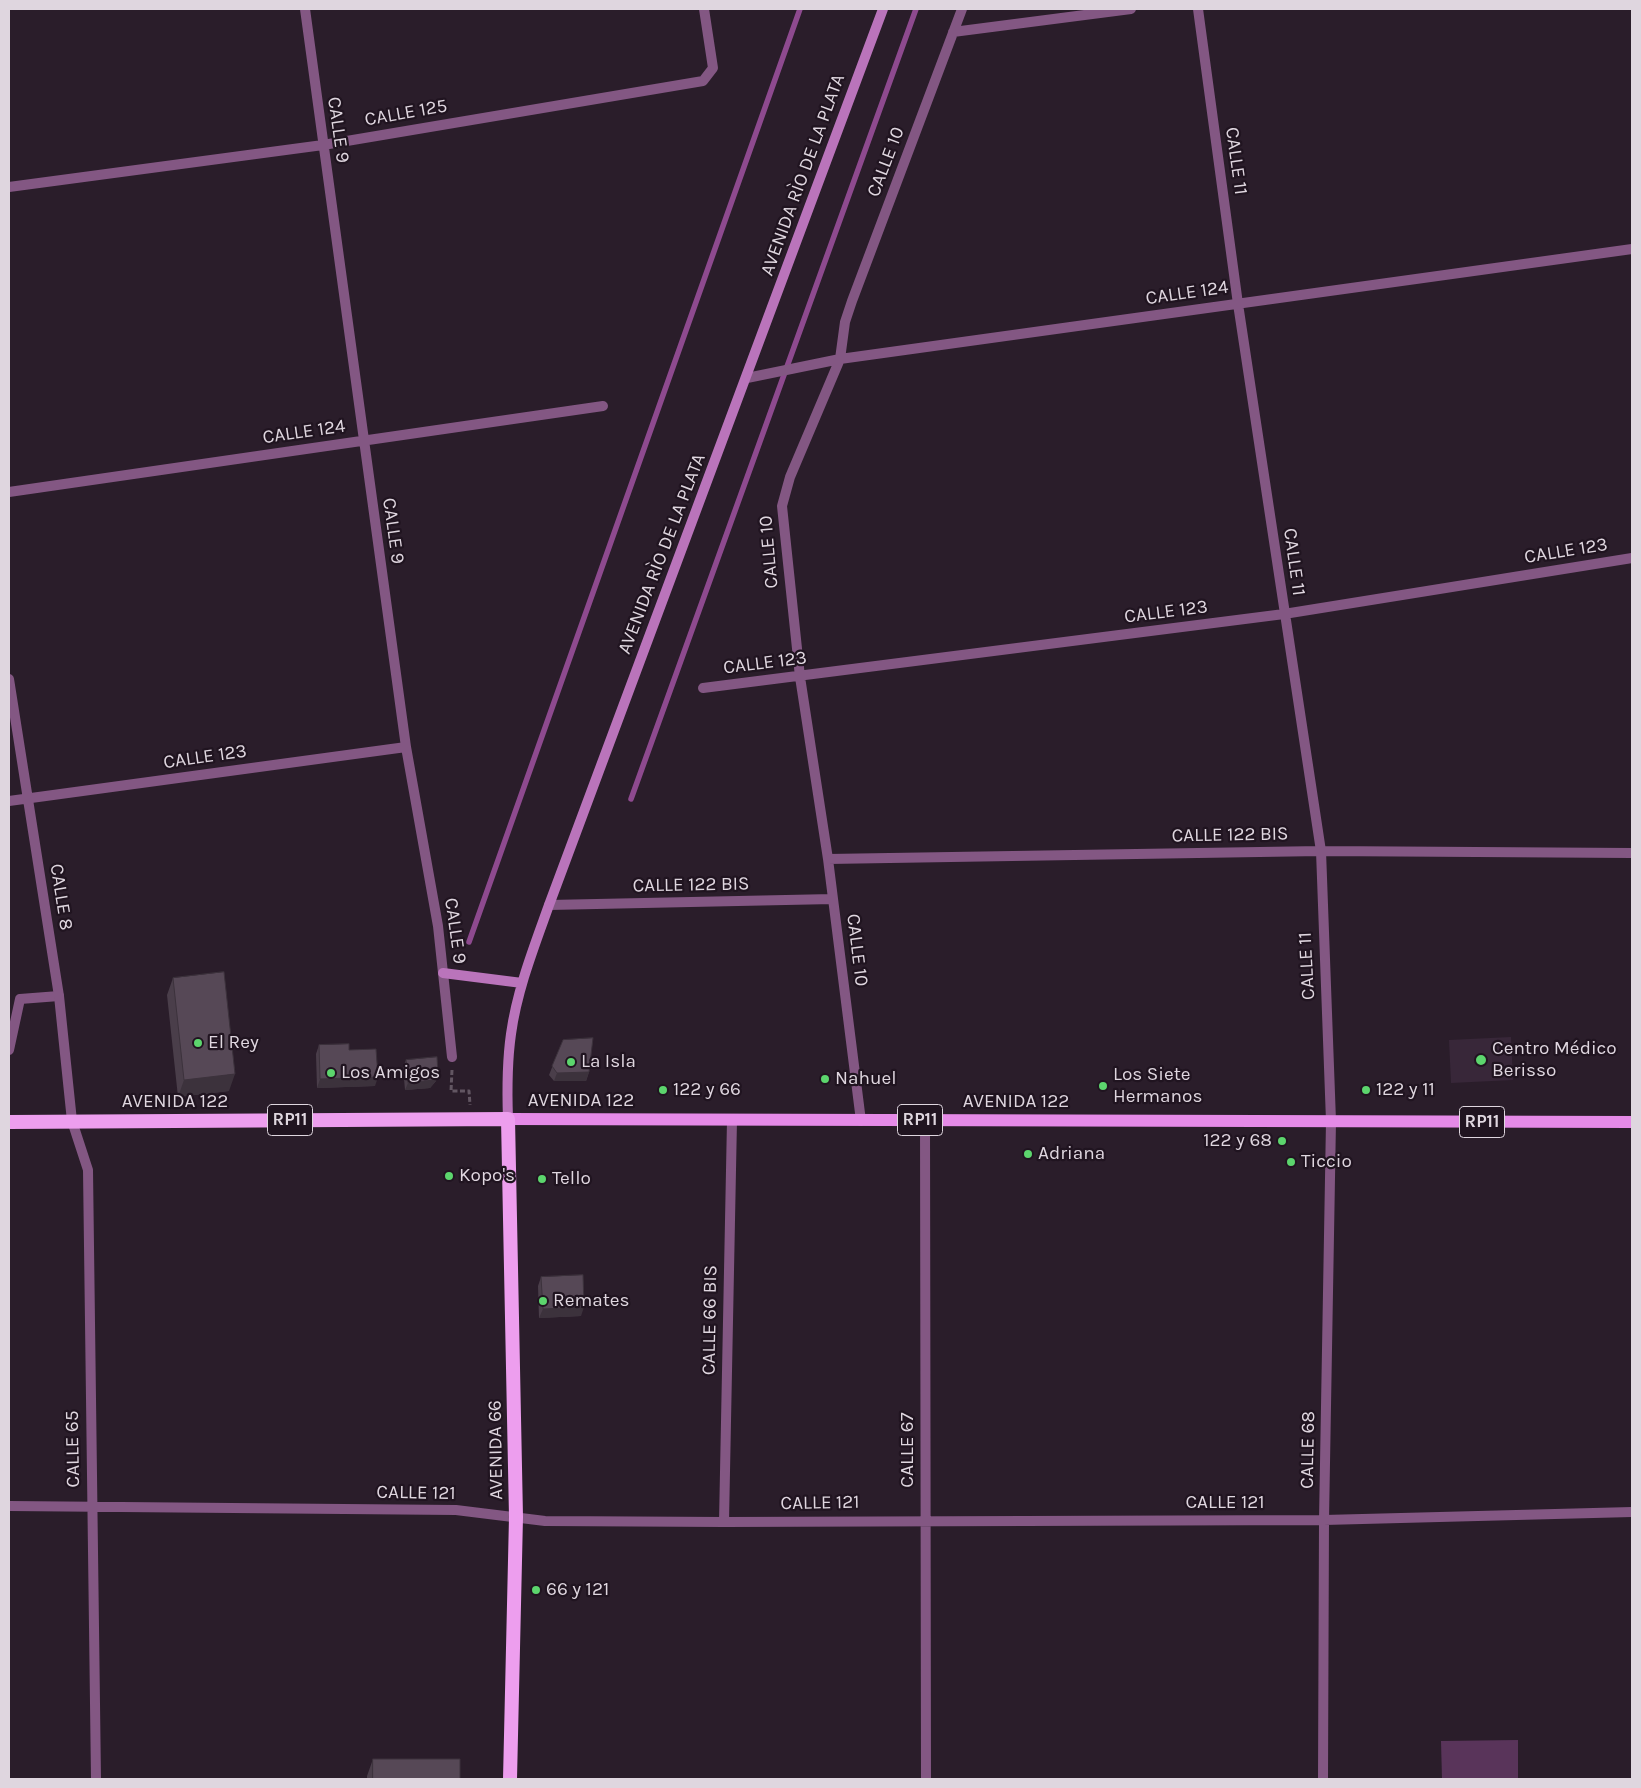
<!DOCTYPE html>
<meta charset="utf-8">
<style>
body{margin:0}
#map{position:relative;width:1641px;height:1788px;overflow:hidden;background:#2a1d2a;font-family:Karla,sans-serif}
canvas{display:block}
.frame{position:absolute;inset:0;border:10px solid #dfd6df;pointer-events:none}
</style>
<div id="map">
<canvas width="1641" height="1788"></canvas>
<div class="frame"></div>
</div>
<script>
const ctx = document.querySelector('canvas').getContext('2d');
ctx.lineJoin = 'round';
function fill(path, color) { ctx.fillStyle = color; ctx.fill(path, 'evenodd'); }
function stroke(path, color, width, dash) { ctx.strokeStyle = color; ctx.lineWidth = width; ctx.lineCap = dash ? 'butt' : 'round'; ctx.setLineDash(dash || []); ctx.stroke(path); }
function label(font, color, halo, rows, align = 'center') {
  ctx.font = font + ' Karla,sans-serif'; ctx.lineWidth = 4.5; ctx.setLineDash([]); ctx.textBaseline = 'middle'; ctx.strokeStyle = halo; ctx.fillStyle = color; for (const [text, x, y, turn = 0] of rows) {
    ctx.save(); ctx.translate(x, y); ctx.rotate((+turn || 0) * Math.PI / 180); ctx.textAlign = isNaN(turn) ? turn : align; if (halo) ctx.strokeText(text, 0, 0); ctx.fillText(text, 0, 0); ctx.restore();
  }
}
fill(new Path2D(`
 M1511 1037 1513 1080 1451 1083 1449 1040Z`), '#382739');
fill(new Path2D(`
 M1518 1740V1779H1442L1441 1741Z`), '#59345a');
stroke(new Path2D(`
 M631 799 916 9
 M469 942 800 9`), '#8e4a8f', 5.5);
stroke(new Path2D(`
 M452 1070 451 1091H469L470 1105`), '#625662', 3, [5, 2.5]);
stroke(new Path2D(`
 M9 1050 20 999 59 996`), '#835783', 10);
stroke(new Path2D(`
 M305 9 406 747 438 926 452 1057
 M1198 9 1238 304 1321 851 1331 1121 1324 1520 1323 1779
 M953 32 1131 9
 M9 187 323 145 703 81 713 68 704 9
 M747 378 840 359 1632 249
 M9 492 603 406
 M9 679 59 996 72 1121 88 1170 96 1779
 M703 688 1284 614 1632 558
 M9 801 406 747
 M828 859 1321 851 1632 853
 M549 905 833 899
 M925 1120 926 1779
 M861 1121 828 859 800 677 782 506 790 477 840 359 845 322 852 301 962 9
 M9 1506 456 1510 545 1521 724 1522 1324 1520 1632 1512
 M724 1522 732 1120`), '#835783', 10);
stroke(new Path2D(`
 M443 973 522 983
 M508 1119C507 1091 507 1062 511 1034 517 990 534 947 549 905L883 9`), '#ba74bb', 10);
stroke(new Path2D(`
 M508 1119 1632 1122`), '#e58ae7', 12);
stroke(new Path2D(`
 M9 1122 508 1119 516 1517 510 1779`), '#ed9eee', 14);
fill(new Path2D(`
 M173 978 229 1091 178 1097 167 995Z
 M563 1040 589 1072 586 1081H554L549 1075Z
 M319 1045 349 1050 375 1086 317 1088 316 1054Z
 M406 1060 438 1074 436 1081 430 1088 405 1090 403 1067Z
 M541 1277 581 1316 539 1318 538 1286Z
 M373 1759 460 1779H367V1776Z`), '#4a3e4a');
fill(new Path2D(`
 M589 1072 586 1081H554L557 1073Z
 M235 1074 229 1091 178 1097 184 1080Z
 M438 1074 436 1081 430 1088 405 1090 408 1083Z
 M378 1077 375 1086 317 1088 320 1079Z
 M584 1307 581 1316 539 1318 543 1309Z`), '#3c323c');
const building = new Path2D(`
 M224 972 235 1074 184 1080 173 978Z
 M593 1038 589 1072 557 1073 552 1066 563 1040Z
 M349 1044V1050L376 1049 378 1077 320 1079 319 1045Z
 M437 1057 438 1074 433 1080 408 1083 406 1060Z
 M583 1275 584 1307 543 1309 541 1277Z
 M373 1759H460V1779H373Z`);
fill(building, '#564856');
stroke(building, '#3c323c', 1);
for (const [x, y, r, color] of [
 [198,1043,5,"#5cd56d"],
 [1481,1060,6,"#5cd56d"],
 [571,1062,5,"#5cd56d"],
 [331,1073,5,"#5cd56d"],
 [825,1079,5,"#5cd56d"],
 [1103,1086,5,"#5cd56d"],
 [663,1090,5,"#5cd56d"],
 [1366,1090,5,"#5cd56d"],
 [1282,1141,5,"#5cd56d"],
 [1028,1154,5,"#5cd56d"],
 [1291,1162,5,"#5cd56d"],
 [449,1176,5,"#5cd56d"],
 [542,1179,5,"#5cd56d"],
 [543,1301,5,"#5cd56d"],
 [536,1590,5,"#5cd56d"]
]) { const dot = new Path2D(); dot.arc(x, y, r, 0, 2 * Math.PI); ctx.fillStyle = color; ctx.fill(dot); stroke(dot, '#201420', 2); }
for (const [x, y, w] of [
 [290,1120,45],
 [920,1120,45],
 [1482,1122,45]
]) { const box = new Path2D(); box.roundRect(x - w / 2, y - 15.5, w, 31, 4); ctx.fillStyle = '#201420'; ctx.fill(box); stroke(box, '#dfd6df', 1); }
label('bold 18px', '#dfd6df', null, [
 ["RP11",290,1120],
 ["RP11",920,1120],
 ["RP11",1482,1122]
]);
label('19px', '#dfd6df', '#201420', [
 ["CALLE 125",406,113,-10],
 ["CALLE 9",338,130,82],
 ["CALLE 11",1236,161,82],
 ["CALLE 10",886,162,-69],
 ["AVENIDA RÌO DE LA PLATA",803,175,-70],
 ["CALLE 124",1187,293,-8],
 ["CALLE 124",304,432,-8],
 ["CALLE 9",393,531,82],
 ["CALLE 123",1566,551,-9],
 ["CALLE 10",769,552,-95],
 ["AVENIDA RÌO DE LA PLATA",662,554,-69],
 ["CALLE 11",1294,562,82],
 ["CALLE 123",1166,612,-7],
 ["CALLE 123",765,663,-7],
 ["CALLE 123",205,757,-8],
 ["CALLE 122 BIS",1230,835,-1],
 ["CALLE 122 BIS",691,885,-1],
 ["CALLE 8",61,897,81],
 ["CALLE 9",455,931,82],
 ["CALLE 10",857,950,83],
 ["CALLE 11",1307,966,-93],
 ["AVENIDA 122",581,1101],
 ["AVENIDA 122",175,1102],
 ["AVENIDA 122",1016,1102],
 ["CALLE 66 BIS",710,1320,-89],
 ["CALLE 65",73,1449,-91],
 ["AVENIDA 66",496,1450,-91],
 ["CALLE 67",908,1450,-90],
 ["CALLE 68",1308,1450,-89],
 ["CALLE 121",416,1493,1],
 ["CALLE 121",820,1503,-1],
 ["CALLE 121",1225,1503]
]);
label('19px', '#dfd6df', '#201420', [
 ["El Rey",208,1043],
 ["Centro Médico",1492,1049],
 ["Berisso",1492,1071],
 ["La Isla",581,1062],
 ["Los Amigos",341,1073],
 ["Los Siete",1113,1075],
 ["Hermanos",1113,1097],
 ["Nahuel",835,1079],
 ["122 y 66",673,1090],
 ["122 y 11",1376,1090],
 ["122 y 68",1272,1141,"right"],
 ["Adriana",1038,1154],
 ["Ticcio",1301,1162],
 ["Kopo's",459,1176],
 ["Tello",552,1179],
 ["Remates",553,1301],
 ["66 y 121",546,1590]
], 'left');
</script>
